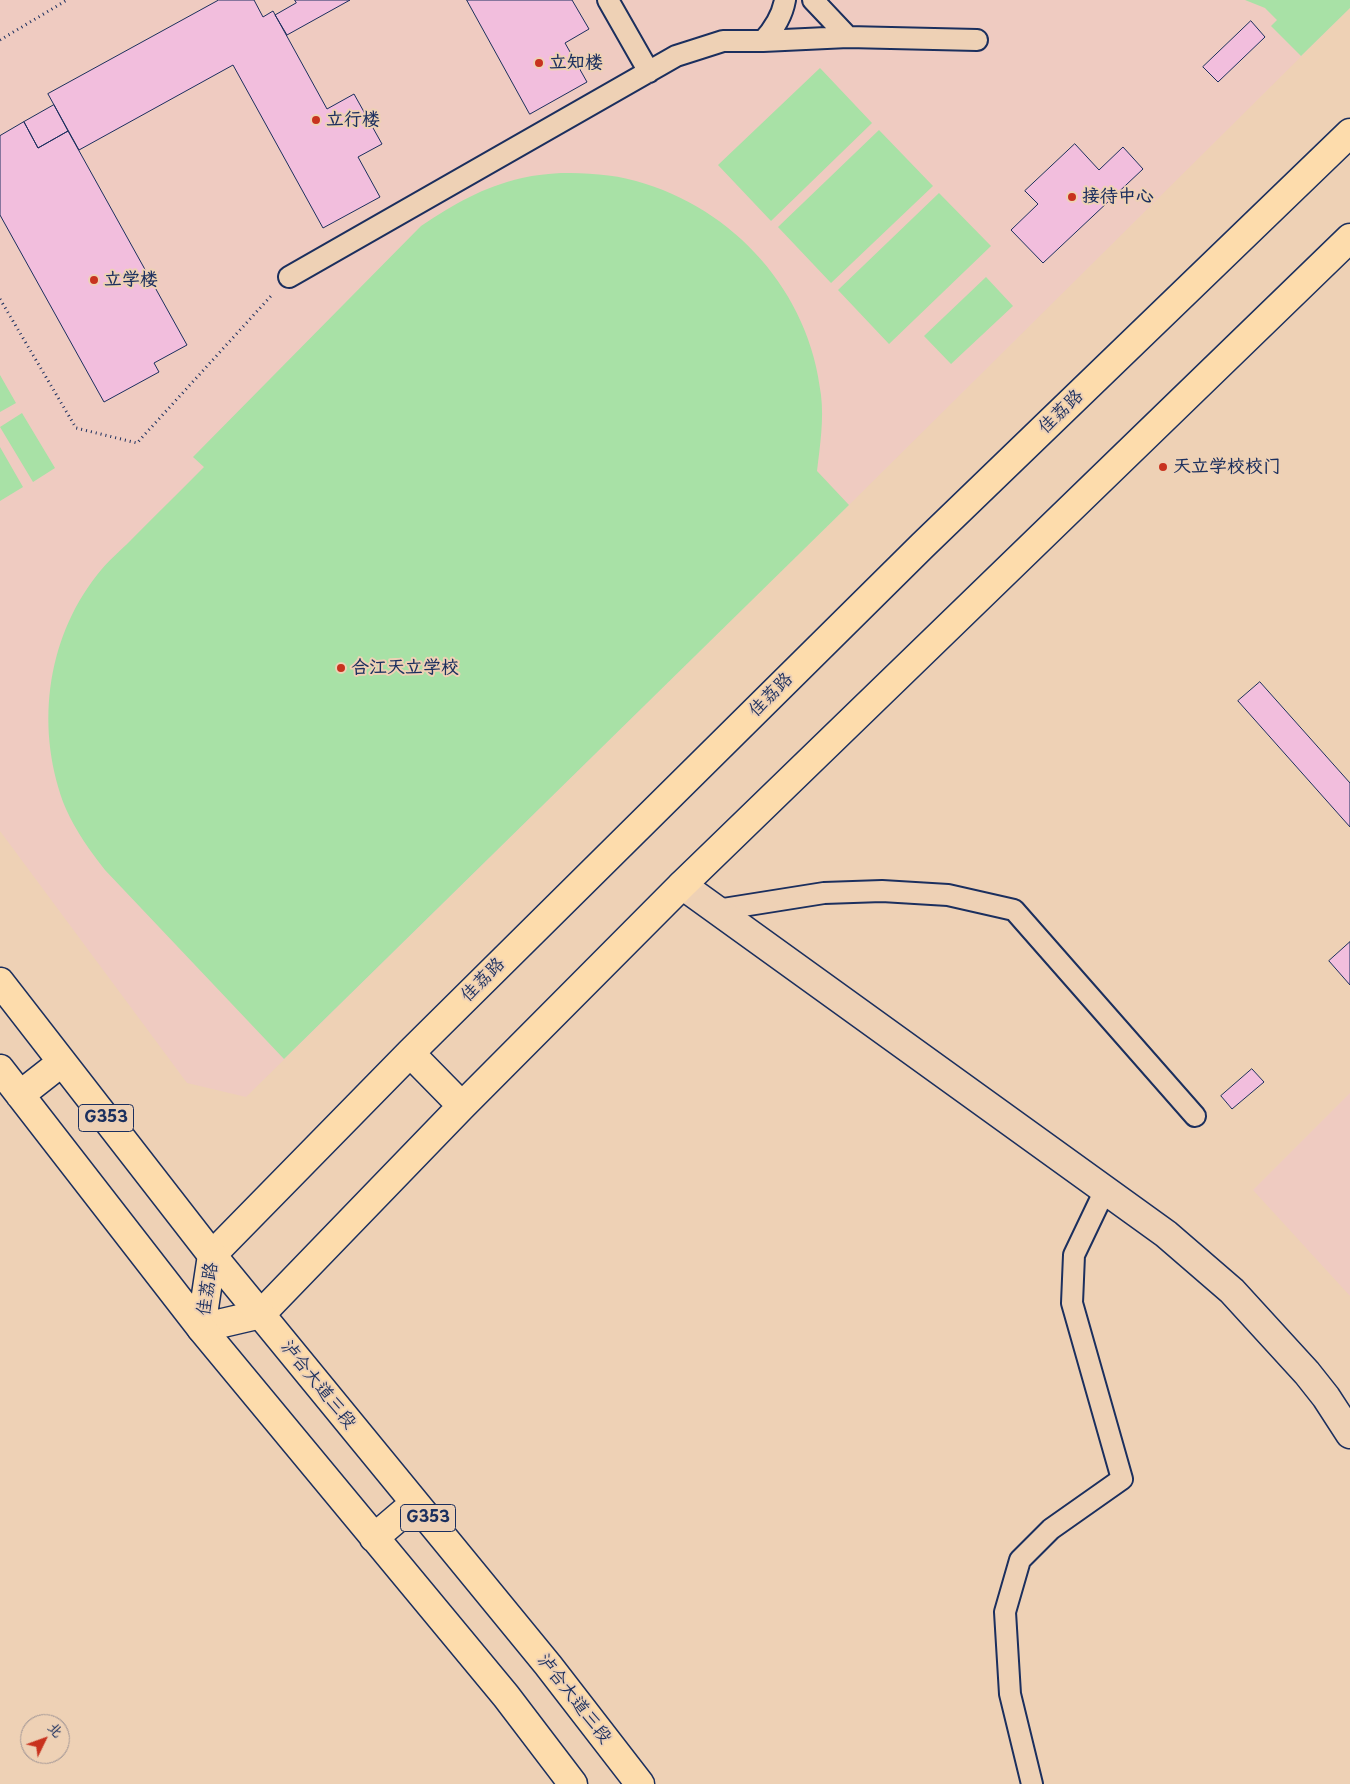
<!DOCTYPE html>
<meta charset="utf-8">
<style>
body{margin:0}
#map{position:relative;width:1350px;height:1784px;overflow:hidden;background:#eed1b5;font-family:"Playpen Sans","LXGW WenKai TC",sans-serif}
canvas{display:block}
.north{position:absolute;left:20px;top:1714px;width:50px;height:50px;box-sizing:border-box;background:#eed1b5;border:1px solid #9a9092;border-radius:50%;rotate:48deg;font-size:14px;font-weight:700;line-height:20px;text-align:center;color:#1b2f5e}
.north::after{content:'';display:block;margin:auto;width:18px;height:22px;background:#c8321e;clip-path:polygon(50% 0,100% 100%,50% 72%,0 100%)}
</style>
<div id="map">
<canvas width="1350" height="1784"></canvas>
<div class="north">北</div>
</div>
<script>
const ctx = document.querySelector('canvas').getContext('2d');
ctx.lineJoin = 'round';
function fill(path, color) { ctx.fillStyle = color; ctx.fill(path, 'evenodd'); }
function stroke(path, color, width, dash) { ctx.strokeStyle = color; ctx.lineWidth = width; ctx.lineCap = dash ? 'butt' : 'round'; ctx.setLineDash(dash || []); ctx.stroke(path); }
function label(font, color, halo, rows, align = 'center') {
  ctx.font = font + ' "Playpen Sans","LXGW WenKai TC",sans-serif'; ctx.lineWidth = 4; ctx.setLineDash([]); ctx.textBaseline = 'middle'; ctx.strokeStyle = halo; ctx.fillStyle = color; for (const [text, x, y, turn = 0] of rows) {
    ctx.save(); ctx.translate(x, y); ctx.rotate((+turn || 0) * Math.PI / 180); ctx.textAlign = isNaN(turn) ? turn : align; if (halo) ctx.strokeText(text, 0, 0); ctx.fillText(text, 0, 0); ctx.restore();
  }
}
fill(new Path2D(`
 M0 0H1350V8L849 505 246 1097 187 1083 0 831Z
 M1350 1093V1296L1253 1190Z`), '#efcbc1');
fill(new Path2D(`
 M1245 0H1350V8L1301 56 1271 26 1277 20 1265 8Z
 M820 68 872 123 771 221 718 165Z
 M879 130 933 186 831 283 778 227Z
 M561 173C586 173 612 174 636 181 734 208 810 292 821 395 824 420 820 445 817 471L849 505 284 1059 105 870C90 851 76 831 66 809 35 732 45 641 97 575 107 562 120 551 131 540 155 516 180 491 204 467L193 457 421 226C454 204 483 187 522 178 535 175 548 174 561 173Z
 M939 193 991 246 889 344 838 290Z
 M986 277 1013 306 951 364 924 336Z
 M0 375 16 403 0 412Z
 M22 413 55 468 33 482 0 427Z
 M0 447 23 487 0 501Z`), '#a8e1a6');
const building = new Path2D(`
 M219 0H254L263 17 273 11 327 109 354 94 382 144 358 157 380 197 323 228 233 65 79 150 48 94Z
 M295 0H350L287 35 275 15 296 3Z
 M467 0H572L589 29 565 43 587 82 530 114Z
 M1251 21 1265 37 1218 82 1203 67Z
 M54 105 68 131 38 148 24 122Z
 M24 122 38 148 68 131 187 345 154 363 159 372 104 402 0 215V136Z
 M1075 144 1099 170 1123 147 1143 169 1043 263 1011 230 1038 204 1025 191Z
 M1260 682 1350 783V827L1238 701Z
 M1350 942V985L1329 961Z
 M1252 1069 1264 1082 1232 1109 1221 1096Z`);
fill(building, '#f2bedd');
stroke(building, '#1b2f5e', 1);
const lane = new Path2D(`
 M608 0 649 72
 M813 0 848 37
 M763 41C774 29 782 17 785 0
 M289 277 676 56 723 41H763L848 37 977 40
 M717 910 824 893 882 891 948 895 1014 910 1195 1116
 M1032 1784 1010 1694 1005 1612 1020 1560 1051 1529 1122 1479 1072 1303 1074 1255 1105 1190`);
const street = new Path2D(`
 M682 885 1166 1234 1232 1291 1307 1373 1326 1397 1350 1434`);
const primary = new Path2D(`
 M1350 133 923 545 410 1053 212 1255 201 1328 261 1314 462 1106 682 885 1350 238
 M410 1053 462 1106`);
const highway = new Path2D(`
 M0 982 212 1255 548 1665 640 1784
 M0 1069 201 1328 506 1696 573 1784
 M20 1095 62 1062
 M374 1538 415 1503`);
stroke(lane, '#1b2f5e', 24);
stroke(street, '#1b2f5e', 31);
stroke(primary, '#1b2f5e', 31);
stroke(highway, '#1b2f5e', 31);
stroke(new Path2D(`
 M0 40 67 0
 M0 299 76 428 137 443 271 296`), '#1b2f5e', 3, [1, 4]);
stroke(lane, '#eed1b5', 20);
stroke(street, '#eed1b5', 28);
stroke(primary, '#fddcac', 28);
stroke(highway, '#fddcac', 28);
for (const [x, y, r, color] of [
 [539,63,5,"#c8321e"],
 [316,120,5,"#c8321e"],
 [1072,197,5,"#c8321e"],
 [94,280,5,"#c8321e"],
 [1163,467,5,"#c8321e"],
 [341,668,5,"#c8321e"]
]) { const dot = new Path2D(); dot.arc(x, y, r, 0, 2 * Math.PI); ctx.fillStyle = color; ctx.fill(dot); stroke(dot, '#eed1b5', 2); }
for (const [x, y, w] of [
 [106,1118,55],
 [428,1518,55]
]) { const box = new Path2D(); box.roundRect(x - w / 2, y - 13.5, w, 27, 4); ctx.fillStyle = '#eed1b5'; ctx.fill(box); stroke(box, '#1b2f5e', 1); }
label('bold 16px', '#1b2f5e', null, [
 ["G353",106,1118],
 ["G353",428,1518]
]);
label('bold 18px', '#1b2f5e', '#eed1b5', [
 ["立知楼",549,63],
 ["立行楼",326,120],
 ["接待中心",1082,197],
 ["立学楼",104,280],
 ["天立学校校门",1173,467],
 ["合江天立学校",351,668]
], 'left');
label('18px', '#1b2f5e', '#eed1b5', [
 ["佳荔路",1061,412,-44],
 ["佳荔路",771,695,-45],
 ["佳荔路",483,980,-45],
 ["佳荔路",208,1289,-81],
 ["泸合大道三段",318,1385,51],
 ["泸合大道三段",574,1699,52]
]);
</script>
